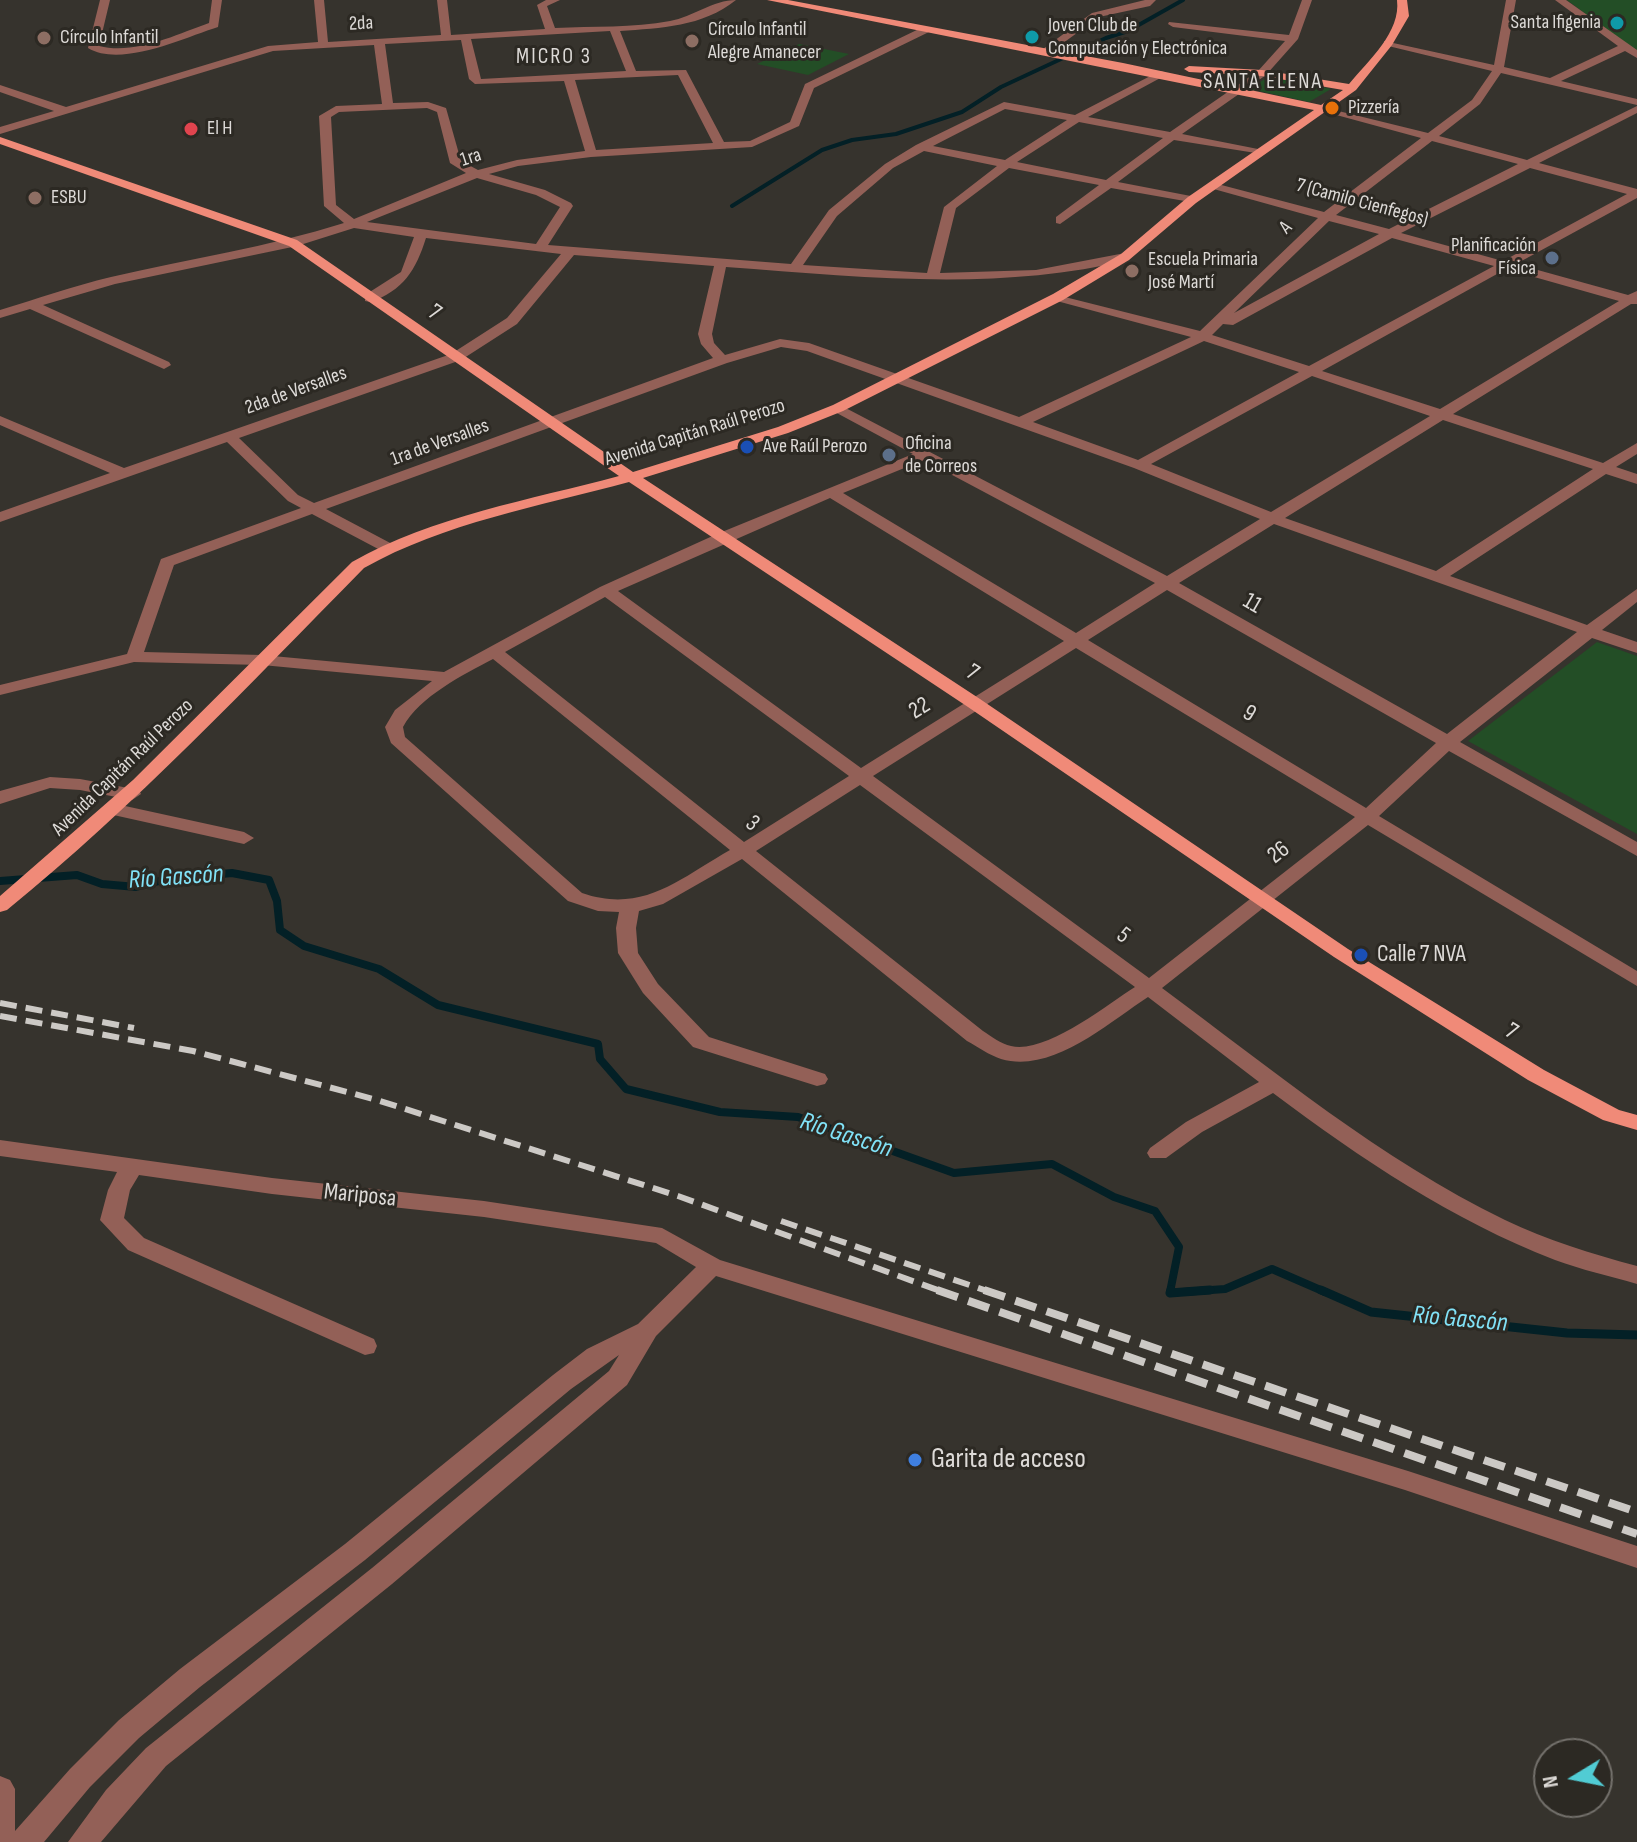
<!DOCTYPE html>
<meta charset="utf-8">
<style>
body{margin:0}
#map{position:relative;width:1637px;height:1842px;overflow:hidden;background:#36332d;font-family:"Sofia Sans Condensed",sans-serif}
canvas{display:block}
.north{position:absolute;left:1533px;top:1738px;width:80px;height:80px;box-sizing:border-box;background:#2c2923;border:2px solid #73706b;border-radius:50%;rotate:260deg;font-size:22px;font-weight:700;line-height:32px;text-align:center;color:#dddad7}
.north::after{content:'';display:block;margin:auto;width:28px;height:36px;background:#51ccd4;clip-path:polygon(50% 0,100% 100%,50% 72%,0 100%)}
</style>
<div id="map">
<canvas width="1637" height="1842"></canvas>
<div class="north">N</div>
</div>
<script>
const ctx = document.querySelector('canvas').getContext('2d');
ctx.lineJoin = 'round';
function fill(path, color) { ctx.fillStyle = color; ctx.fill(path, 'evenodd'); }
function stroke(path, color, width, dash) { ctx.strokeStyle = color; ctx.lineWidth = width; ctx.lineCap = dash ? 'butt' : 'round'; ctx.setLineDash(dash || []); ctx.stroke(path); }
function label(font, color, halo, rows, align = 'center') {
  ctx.font = font + ' "Sofia Sans Condensed",sans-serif'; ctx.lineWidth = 6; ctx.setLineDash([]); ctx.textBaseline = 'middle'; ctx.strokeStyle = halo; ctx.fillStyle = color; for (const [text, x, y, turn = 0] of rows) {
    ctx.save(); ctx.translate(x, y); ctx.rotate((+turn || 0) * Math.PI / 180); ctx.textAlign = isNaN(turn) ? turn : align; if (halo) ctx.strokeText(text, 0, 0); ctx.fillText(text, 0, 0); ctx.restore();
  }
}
fill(new Path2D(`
 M1567 0H1637V52L1627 45Z
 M799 44 849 54 808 75 757 64Z
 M1269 76 1331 89 1309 102 1250 89Z
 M1597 642 1637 656V834L1468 741Z`), '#234e26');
stroke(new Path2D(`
 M732 206 822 150 852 140 896 134 962 112 1001 87 1106 38 1128 31 1183 0`), '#032026', 4);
stroke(new Path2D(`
 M38 878 77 875 102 884 136 887 167 879 232 873 269 880 277 901 280 930 304 946 379 969 438 1005 598 1044 600 1059 626 1089 720 1112 798 1117 954 1173 1052 1164 1114 1197 1155 1211 1179 1247 1170 1292
 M0 881 26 879
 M1183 1292 1225 1289 1272 1269 1325 1292`), '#032026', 8);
stroke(new Path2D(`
 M1171 1290 1170 1293 1210 1290
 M1321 1290 1371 1312 1567 1333 1637 1335`), '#032026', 9);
fill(new Path2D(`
 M100 0H110L99 46C135 55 175 35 209 23L212 0H222L218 27C183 38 121 68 88 48Z
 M314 0H324L328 42 441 35 437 0H447L451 35 545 29 537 5 546 0H560L547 6 555 28C593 26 633 28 670 21 693 17 713 0 736 0 702 27 661 28 620 31L636 71 686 70 724 142 750 141 790 122 805 84 923 27H931V31L814 88 799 126 752 147 591 157 518 166 489 174 545 190 571 203 573 206 548 245 791 264 829 210 885 164 916 145 1004 102 1075 115 1160 71 1164 72V76L1088 117 1170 132 1258 71 1285 41 1173 27 1168 24 1169 22 1289 35 1302 0H1312L1298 39 1266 75 1182 134 1258 149 1264 152 1262 154 1174 140 1118 182 1196 197V203L1111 188 1060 224 1056 223V217L1099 185 1009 168 956 208 940 273 1036 270 1125 253 1129 254V260C996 292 862 277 726 267L712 334 714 343 725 355 780 339 809 343 1019 417 1191 337 1053 300V294L1200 331 1318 218 1210 188V182L1324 212 1421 138 1318 110V106L1428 133 1472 100 1492 71 1384 45V41L1494 65 1506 0H1516L1504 67 1550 78 1618 46 1555 0H1566L1637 50V58L1625 51 1561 81 1637 99V105L1501 73 1480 104 1439 136 1527 160 1637 106V113L1539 163 1637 189V198L1516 264 1628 295 1637 291V304H1631L1453 414 1603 463 1637 443V454L1616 467 1637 474V484L1606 474 1450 576 1587 625 1637 589V602L1602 630 1637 642V653L1592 638 1460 742 1637 842V856L1449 751 1379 816 1637 971V986L1368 825 1162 988C1273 1070 1380 1159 1505 1220 1547 1240 1592 1254 1637 1266V1284C1610 1276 1582 1270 1555 1260 1452 1220 1361 1159 1273 1093L1202 1132 1166 1158H1150L1147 1153 1150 1148 1186 1122 1259 1082 1148 997C1108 1023 1052 1074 1001 1059 989 1055 978 1047 967 1041L742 859 663 904 639 911 636 928 638 953 658 984 709 1037 825 1074 828 1079 825 1084 817 1086 693 1047 643 993 618 953 616 928 619 912 598 911 568 901 391 743 385 727 395 710 432 681 262 665 134 662 0 695V685L127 654 161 559 301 508 288 501 227 442 0 522V512L110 473 0 425V416L124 468 451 354 507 318 561 254 426 238C416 270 403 291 370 302L365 301V295L401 272 414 237 354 228 297 246 115 284 43 305 169 362 171 365 164 369 30 309 0 318V310C37 299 73 286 111 277 189 259 268 247 344 223L324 206 319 116 336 106 382 104 374 45 273 51 0 134V127L54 111 0 92V85L66 107 268 46 318 42ZM610 31 626 71 481 79 471 39ZM461 40 469 79 475 84 564 81 585 151 517 160 478 170 461 161 446 108 428 102 393 103 385 44ZM678 75 713 143 596 150 575 80ZM427 108 437 112 450 163 466 173 354 219 336 205 331 117 339 112ZM1005 109 1067 120 1005 160 933 146ZM1079 122 1163 138 1106 180 1017 162ZM1432 141 1518 164 1389 229 1336 215ZM924 151 997 166 944 207 927 273 803 265 837 216 893 168ZM1530 168 1627 194 1503 261 1401 233ZM477 178 536 195 560 207 536 244 367 222ZM1329 221 1379 234 1234 313ZM1392 238 1494 266 1309 366 1212 335 1223 324 1233 325ZM574 255 714 266 698 334 701 344 713 358 314 503 298 495 239 438 461 360 517 324ZM1506 269 1619 301 1440 409 1322 371ZM1204 341 1299 372 1138 460 1033 422ZM781 347 807 351 1134 468 1260 519 1167 576 838 404 831 408 833 411 913 454 717 534 600 587 444 672 262 655 144 652 174 565 312 514 382 551H394V545L326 509 727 363ZM1312 376 1430 416 1271 512 1151 464ZM1443 420 1593 469 1436 571 1285 518ZM924 460 1155 583 1076 633 843 493ZM830 498 1064 641 861 768 618 591ZM1274 524 1577 632 1447 734 1179 583ZM1167 590 1436 743 1366 808 1088 640ZM605 597 849 776 744 842 505 652ZM1076 648 1355 817 1149 978 873 776ZM493 659 730 850C679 879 643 914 582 893L405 737 403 727C420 696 463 675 493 659ZM860 785 1135 987C1105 1006 1046 1054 1011 1046 1001 1044 991 1036 983 1031L756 851Z
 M1145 0H1156L1150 6 1099 17 1048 54 1039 52 1092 13Z
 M50 777 80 779 139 790 141 794 132 800 80 790 50 788 0 804V791Z
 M116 804 244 832 254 838 244 844 109 814 107 810 109 806Z
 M0 1140 272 1178 484 1201 662 1228 720 1260 1408 1471 1637 1546V1568L1405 1490 716 1276 656 1336 627 1385 392 1584 166 1766 101 1842H68L106 1790 146 1748 372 1568 609 1371 619 1355 571 1389 365 1560 200 1687 139 1738 90 1787 44 1842H0V1776L10 1780 15 1789V1831L70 1769 119 1720 180 1669 345 1544 553 1375 587 1349 638 1324 696 1267 656 1243 484 1217 272 1194 139 1175 130 1190 124 1218 144 1238 374 1339 377 1346 374 1353 365 1355 128 1250 100 1220 108 1190 117 1172 0 1156Z`), '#936057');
fill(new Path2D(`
 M767 0H788L1123 63 1321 105 1343 90 1262 76 1189 72 1184 69 1189 66 1262 70 1349 84C1369 60 1401 32 1397 0H1407L1409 16 1392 45 1356 90 1196 203 1129 260 1063 300 843 411 788 433 643 478 980 699 1348 949 1544 1070 1619 1110 1637 1115V1130L1603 1120 1528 1080 1334 957 968 707 629 482C540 506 444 523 364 568 248 686 135 806 7 910L0 912V896L133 780 352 562C433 516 530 500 619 476L289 246 0 144V137L297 240 633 472 778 427 833 405 1053 294 1121 254 1188 197 1314 110Z`), '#f08a78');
stroke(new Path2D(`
 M0 1003 134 1028
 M0 1016 193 1051 377 1100 678 1196 943 1292
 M781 1221 990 1292`), '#ccc9c5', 6, [17, 9]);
stroke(new Path2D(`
 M937 1290 1637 1534
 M984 1290 1637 1512`), '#ccc9c5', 8, [22, 11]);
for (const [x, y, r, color] of [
 [1617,23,8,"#0f9aa8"],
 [1032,37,8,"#0f9aa8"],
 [44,38,8,"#8d6e63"],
 [692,41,8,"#8d6e63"],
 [1332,108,8,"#e8710a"],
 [191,129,8,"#e0444e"],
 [35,198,8,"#8d6e63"],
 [1552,258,8,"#5c6f8a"],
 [1132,271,8,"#8d6e63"],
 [747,447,8,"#1a4fb4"],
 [889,455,8,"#5c6f8a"],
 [1361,955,8,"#1a4fb4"],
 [915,1460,8,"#3f7fe0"]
]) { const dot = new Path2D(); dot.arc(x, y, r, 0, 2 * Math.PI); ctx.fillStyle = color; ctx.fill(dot); stroke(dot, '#2c2923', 3); }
label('20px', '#dddad7', '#2c2923', [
 ["Santa Ifigenia",1601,23,"right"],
 ["Joven Club de",1048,26],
 ["Computación y Electrónica",1048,49],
 ["Círculo Infantil",708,30],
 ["Alegre Amanecer",708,53],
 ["Círculo Infantil",60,38],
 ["Pizzería",1348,108],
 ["El H",207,129],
 ["ESBU",51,198],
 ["Planificación",1536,246,"right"],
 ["Física",1536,269,"right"],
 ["Escuela Primaria",1148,260],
 ["José Martí",1148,283],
 ["Oficina",905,444],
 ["de Correos",905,467],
 ["Ave Raúl Perozo",763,447]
], 'left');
label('20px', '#dddad7', '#2c2923', [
 ["2da",361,24,-3],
 ["1ra",471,158,-18],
 ["7 (Camilo Cienfegos)",1362,203,15],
 ["A",1286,228,-44],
 ["2da de Versalles",296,391,-20],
 ["Avenida Capitán Raúl Perozo",695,433,-17],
 ["1ra de Versalles",440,443,-20],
 ["Avenida Capitán Raúl Perozo",123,768,-44]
]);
ctx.letterSpacing = '2px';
label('22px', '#dddad7', '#2c2923', [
 ["MICRO 3",554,57],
 ["SANTA ELENA",1263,82]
]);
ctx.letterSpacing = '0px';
label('24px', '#dddad7', '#2c2923', [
 ["7",434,313,35],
 ["11",1252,604,30],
 ["7",972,673,33],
 ["22",920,709,-32],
 ["9",1249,714,31],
 ["3",752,824,39],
 ["26",1279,853,-38],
 ["5",1123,936,36],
 ["7",1511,1032,32],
 ["Mariposa",360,1196,6]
]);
label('24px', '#dddad7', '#2c2923', [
 ["Calle 7 NVA",1377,955]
], 'left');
label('italic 26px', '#81e2f7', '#2c2923', [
 ["Río Gascón",176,878,-4],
 ["Río Gascón",846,1136,18],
 ["Río Gascón",1460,1320,5]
]);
label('28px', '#dddad7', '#2c2923', [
 ["Garita de acceso",931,1460]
], 'left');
</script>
